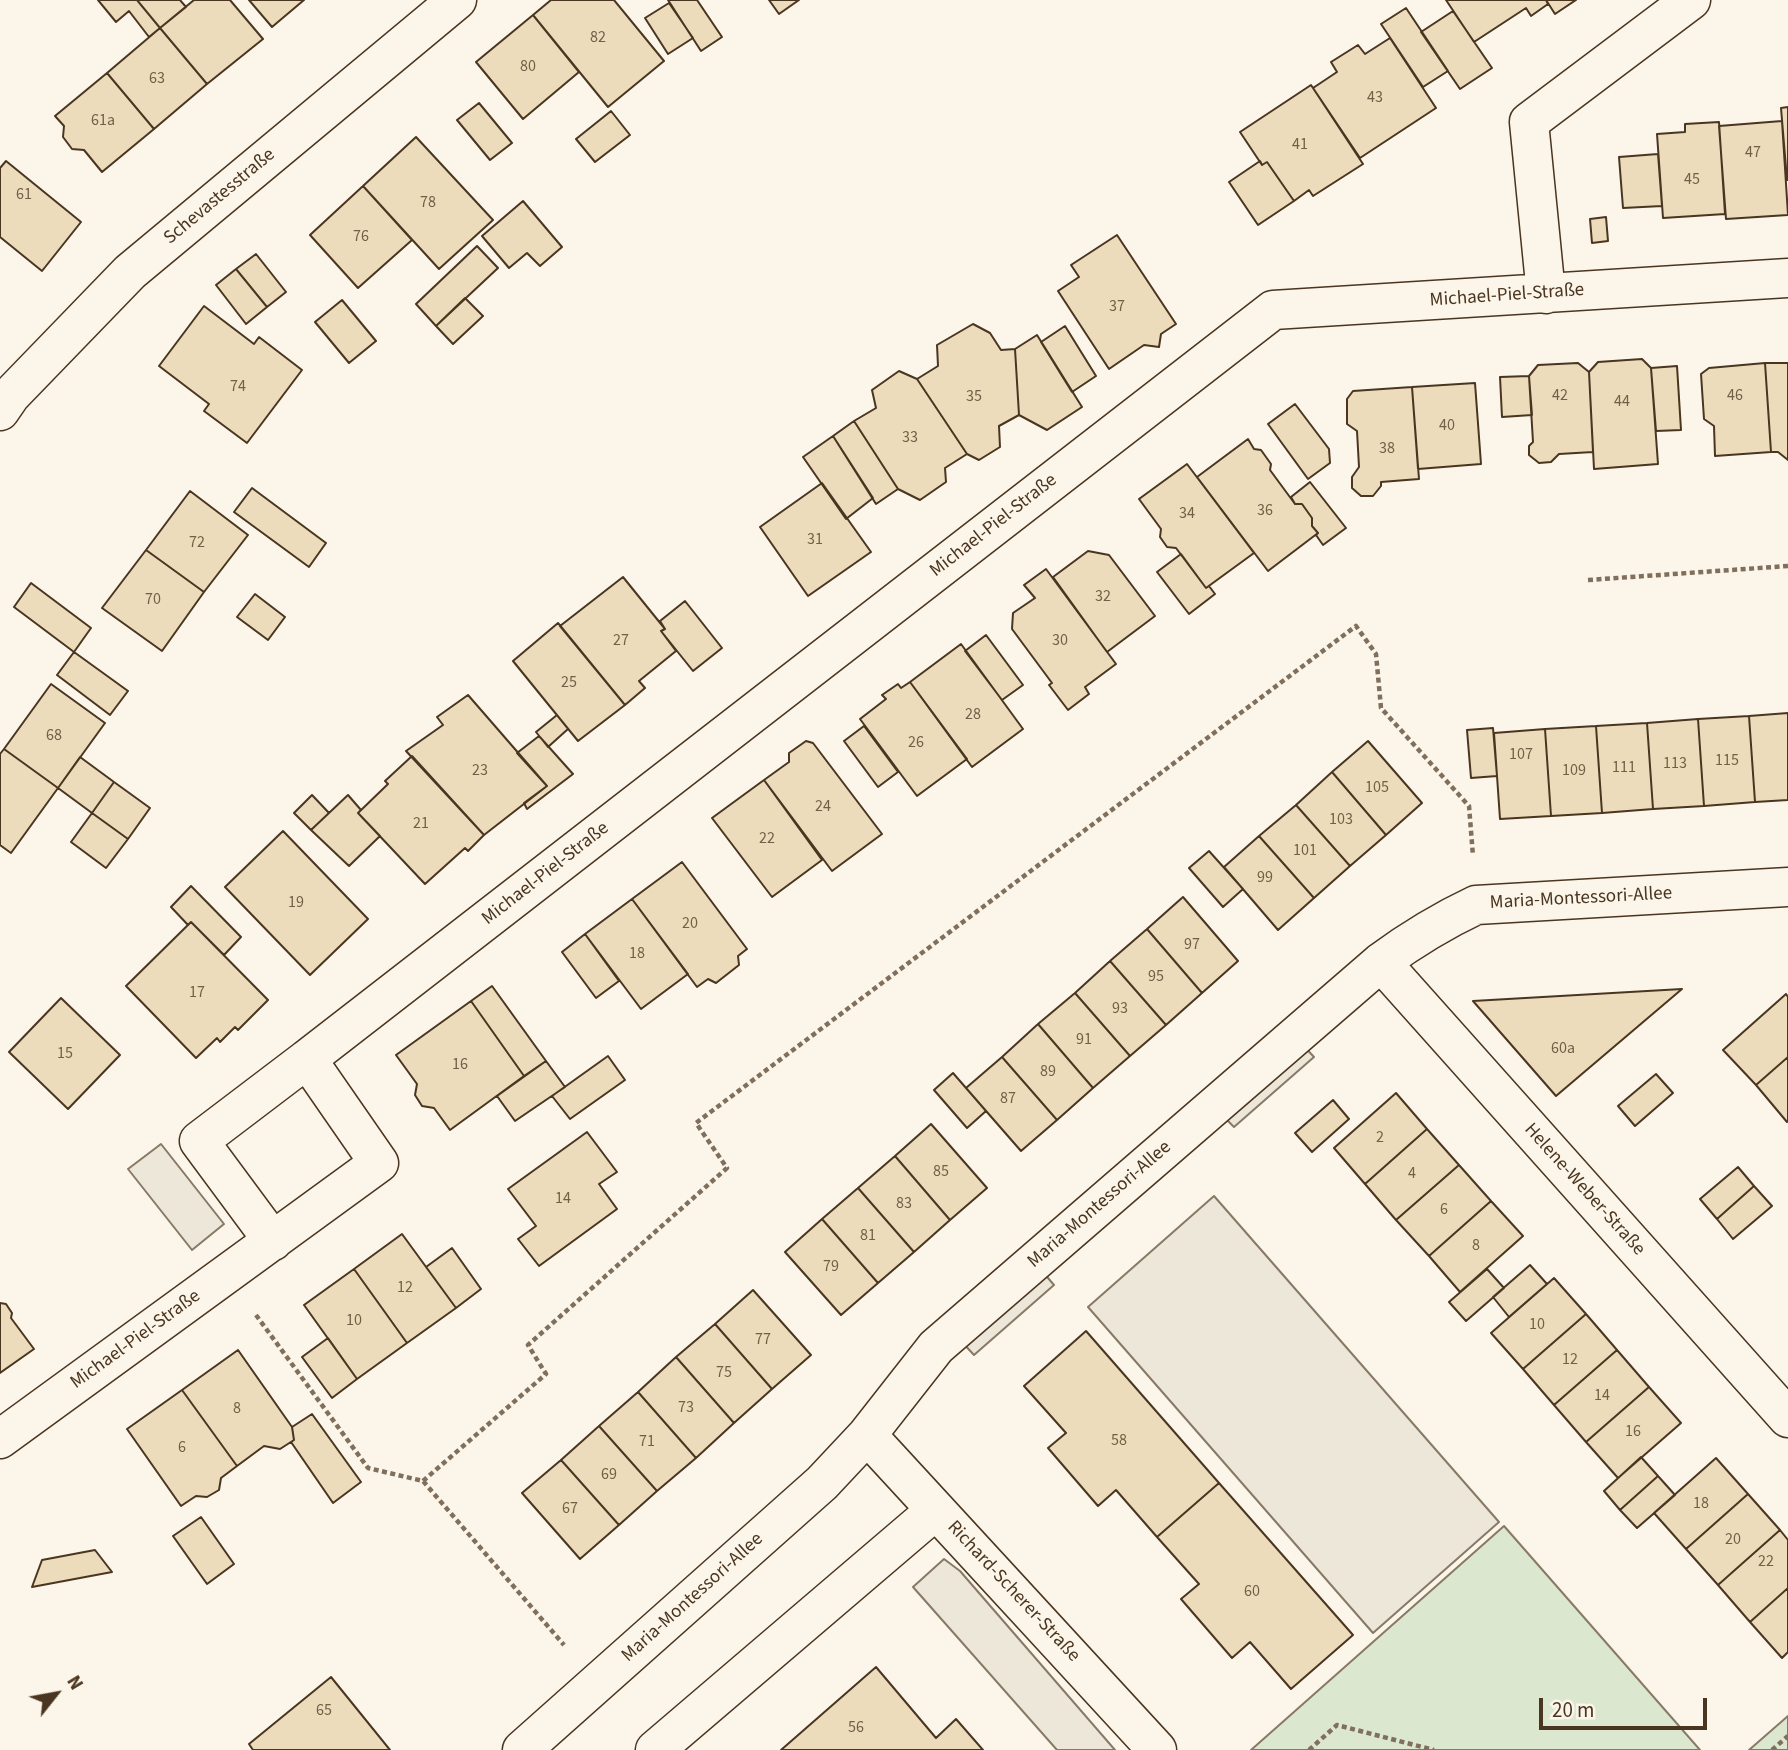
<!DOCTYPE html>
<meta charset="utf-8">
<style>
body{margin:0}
#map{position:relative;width:1788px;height:1750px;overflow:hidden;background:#fbf6e9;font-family:"Source Sans 3",sans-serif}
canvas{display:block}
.north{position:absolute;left:21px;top:1659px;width:70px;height:70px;-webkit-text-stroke:5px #fbf6e9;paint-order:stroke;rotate:59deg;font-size:19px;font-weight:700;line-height:28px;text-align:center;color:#4a3520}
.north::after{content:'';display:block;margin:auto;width:24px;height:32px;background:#4a3520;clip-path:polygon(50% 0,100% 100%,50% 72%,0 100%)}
.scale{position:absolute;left:1539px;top:1698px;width:168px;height:32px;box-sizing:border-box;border:4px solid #4a3520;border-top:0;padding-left:9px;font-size:21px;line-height:24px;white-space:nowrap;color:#4a3520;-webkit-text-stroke:5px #fbf6e9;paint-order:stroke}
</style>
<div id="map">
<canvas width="1788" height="1750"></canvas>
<div class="north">N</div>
<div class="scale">20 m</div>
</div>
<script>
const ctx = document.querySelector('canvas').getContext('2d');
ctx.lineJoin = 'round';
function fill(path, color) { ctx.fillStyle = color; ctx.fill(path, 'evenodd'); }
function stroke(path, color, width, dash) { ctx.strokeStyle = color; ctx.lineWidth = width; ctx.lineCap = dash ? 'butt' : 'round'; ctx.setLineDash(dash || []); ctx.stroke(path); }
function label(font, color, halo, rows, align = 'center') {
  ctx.font = font + ' "Source Sans 3",sans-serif'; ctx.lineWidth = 5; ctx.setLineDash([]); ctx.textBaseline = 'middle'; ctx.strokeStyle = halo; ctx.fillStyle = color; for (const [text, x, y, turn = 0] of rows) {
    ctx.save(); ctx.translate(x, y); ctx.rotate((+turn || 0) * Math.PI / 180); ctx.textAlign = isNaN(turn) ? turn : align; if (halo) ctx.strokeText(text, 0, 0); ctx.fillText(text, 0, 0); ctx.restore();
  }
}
const green = new Path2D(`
 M1504 1526 1700 1750H1251Z
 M1788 1716V1750H1749Z`);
fill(green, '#dce7d0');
stroke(green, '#887966', 2);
const parking = new Path2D(`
 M1301 1043 1314 1057 1234 1127 1221 1114Z
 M161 1144 224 1224 192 1250 128 1169Z
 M1214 1196 1499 1522 1373 1633 1088 1307Z
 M1042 1271 1054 1285 974 1355 962 1342Z
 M944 1559 960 1571 1115 1750H1057L913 1587Z`);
fill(parking, '#ede7d9');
stroke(parking, '#887966', 2);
const building = new Path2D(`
 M98 0H137L160 28 149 37 129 11 116 22Z
 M137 0H180L186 7 160 28Z
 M194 0H230L263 39 207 84 160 28Z
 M249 0H304L272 27Z
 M551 0H614L664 61 608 107 533 15Z
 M668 0H697L722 37 701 51Z
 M769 0H799L779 14Z
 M1446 0H1546L1548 4 1531 16 1526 8 1474 42Z
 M1546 0H1576L1555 14Z
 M669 3 693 38 668 54 645 18Z
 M1406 8 1448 71 1423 87 1381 24Z
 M1453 11 1492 68 1460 89 1421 32Z
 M533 15 579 72 523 119 476 62Z
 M160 28 207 84 154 129 107 73Z
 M1390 38 1436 108 1360 158 1313 88 1337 72 1331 62 1358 45 1365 54Z
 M107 73 154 129 102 172 84 150 72 149 63 137 64 126 55 116Z
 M1311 85 1363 164 1313 196 1309 190 1294 201 1267 162 1262 165 1240 132Z
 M479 103 512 143 490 160 457 120Z
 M1788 107V180H1787L1781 108Z
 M611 111 630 135 595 162 576 139Z
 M1782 121 1788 215 1726 219 1719 126Z
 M1719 122 1725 214 1663 218 1657 134 1685 132V124Z
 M416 137 493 220 439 269 363 186Z
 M1658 154 1662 206 1623 208 1619 157Z
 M6 161 81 222 42 271 0 237V168Z
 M1260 161 1262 165 1267 162 1294 201 1258 225 1229 182Z
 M363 186 412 240 358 288 310 235Z
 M523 201 562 247 540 266 527 253 509 268 482 236Z
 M1606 217 1608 241 1592 243 1590 219Z
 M1117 235 1176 324 1161 334 1159 347 1144 345 1109 369 1058 291 1079 277 1071 265Z
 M477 246 498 268 436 326 416 304Z
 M256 254 286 292 267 307 236 269Z
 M236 269 267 307 246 324 216 285Z
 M465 298 483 316 453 344 436 326Z
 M342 300 376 341 349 363 315 322Z
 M204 306 254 344 259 337 302 370 247 443 204 411 209 404 159 366Z
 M973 324 990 333 1001 350 1015 349 1019 415 999 426 1000 447 979 460 967 454 917 379 938 366 937 345Z
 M1065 326 1096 376 1072 392 1041 342Z
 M1037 335 1082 407 1047 430 1019 415 1015 349Z
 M1642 359 1651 368 1658 464 1594 469 1589 372 1598 362Z
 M1578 363 1589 372 1593 452 1559 454 1551 462 1539 463 1529 455V446L1533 442 1529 376 1538 365Z
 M1765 363 1771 452 1715 456 1714 426 1704 419 1701 374 1709 368Z
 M1765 363H1788V460L1778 452H1771Z
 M1677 366 1681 430 1656 431 1651 368Z
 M899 371 917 379 967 454 945 468 946 482 920 500 898 489 854 421 876 408 872 390Z
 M1529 376 1532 415 1502 417 1500 377Z
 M1475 383 1481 464 1418 469 1412 387Z
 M1412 387 1419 479 1381 482V486L1373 496H1361L1352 488V477L1359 467 1357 431 1347 424V399L1353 391Z
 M1295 404 1329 449 1330 463 1308 479 1268 424Z
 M854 421 898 489 876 504 833 436Z
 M833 436 873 498 846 519 803 457Z
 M1248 439 1254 449 1261 450 1271 464 1270 470 1295 504H1302L1312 518V526L1318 533 1268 571 1197 477Z
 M1187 464 1254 553 1206 588 1176 548 1167 547 1160 537 1161 529 1139 499Z
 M1310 482 1346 528 1323 545 1316 535 1318 533 1312 526V518L1302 504H1295L1291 497Z
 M822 483 871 552 808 596 760 527Z
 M252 488 326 543 309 567 234 512Z
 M190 491 248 535 204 592 146 550Z
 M146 550 204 592 162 651 102 608Z
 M1088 551 1109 555 1155 616 1107 652 1053 577Z
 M1181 554 1206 588 1209 586 1215 594 1189 614 1157 572Z
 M1046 569 1116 664 1085 687 1089 694 1068 710 1049 685 1052 683 1012 629 1013 613 1035 598 1024 585Z
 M623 577 665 629 661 631 676 651 639 681 645 688 625 705 560 626Z
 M31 583 91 628 74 652 14 607Z
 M255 594 285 617 268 640 237 617Z
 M685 601 722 648 693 671 661 631 665 629 660 621Z
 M558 623 625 705 578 741 513 661Z
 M986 635 1023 685 1002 700 965 651Z
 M961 644 1023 729 972 767 910 682Z
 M74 652 128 691 110 715 57 675Z
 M910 682 967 759 917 796 860 719 886 699 882 695 898 684 901 688Z
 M51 684 105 723 58 788 4 749Z
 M468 695 547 786 484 835 406 751 443 725 437 717Z
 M1788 713V800L1755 802 1749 716Z
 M557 715 568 729 548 747 536 732Z
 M1749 716 1755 802 1704 806 1698 719Z
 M1698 719 1704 806 1653 809 1647 723Z
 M1647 723 1653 809 1602 813 1596 726Z
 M864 726 898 772 878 787 844 741Z
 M1596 726 1602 813 1551 816 1545 729Z
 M1493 728 1497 776 1471 778 1467 730Z
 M1545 729 1551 816 1500 819 1494 733Z
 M539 736 573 774 527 809 524 803 547 786 517 753Z
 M806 741 813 743 882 834 832 871 764 780 789 762V753Z
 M1368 741 1422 803 1386 835 1332 772Z
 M4 749 58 788 11 853 0 845V754Z
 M412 756 484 835 468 851 465 848 425 884 358 813 388 784 385 781Z
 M80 757 114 782 92 813 58 788Z
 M1332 772 1386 835 1350 866 1296 805Z
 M764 780 822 860 772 897 712 818Z
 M114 782 150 808 128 839 92 813Z
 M312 795 329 813 311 830 294 813Z
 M348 795 361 810 358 813 380 836 349 866 311 830Z
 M1296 805 1350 866 1314 898 1259 836Z
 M92 813 128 839 106 868 71 842Z
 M283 831 368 919 310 975 225 887Z
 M1259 836 1314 898 1278 930 1224 867Z
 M1209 851 1243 889 1223 907 1189 868Z
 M682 862 747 949 738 956 739 965 716 983 708 979 697 987 632 899Z
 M191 886 241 937 224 955 191 922 188 925 171 907Z
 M1183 897 1238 961 1202 993 1147 929Z
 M632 899 688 974 641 1009 585 934Z
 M191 922 268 1000 238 1030 235 1027 220 1042 217 1038 196 1058 126 986Z
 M1147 929 1202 993 1166 1025 1110 961Z
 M585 934 619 981 596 998 562 952Z
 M1110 961 1166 1025 1130 1056 1075 993Z
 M492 986 546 1061 524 1076 471 1001Z
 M1682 989 1556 1096 1473 1001Z
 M1075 993 1130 1056 1093 1088 1038 1024Z
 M1786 994 1788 997V1057L1756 1085 1723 1050Z
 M61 998 120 1055 68 1109 9 1052Z
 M471 1001 524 1076 450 1130 434 1108 422 1106 415 1095 417 1084 396 1055Z
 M1038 1024 1093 1088 1057 1120 1002 1057Z
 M608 1056 625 1080 570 1119 552 1096Z
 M1002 1057 1057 1120 1021 1151 966 1088Z
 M1788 1057V1121L1787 1122 1756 1085Z
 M546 1061 565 1087 515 1121 497 1096Z
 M953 1073 986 1111 967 1128 934 1090Z
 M1656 1074 1673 1093 1635 1126 1618 1106Z
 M1396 1093 1427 1129 1365 1184 1334 1148Z
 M1333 1100 1349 1119 1312 1152 1295 1133Z
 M931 1124 987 1188 950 1220 895 1156Z
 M1427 1129 1459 1165 1396 1220 1365 1184Z
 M587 1132 617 1172 599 1184 617 1209 539 1266 518 1239 536 1226 508 1189Z
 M895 1156 950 1220 914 1252 858 1188Z
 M1459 1165 1491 1201 1429 1256 1396 1220Z
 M1738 1167 1754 1186 1717 1219 1700 1199Z
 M1754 1186 1772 1206 1733 1239 1717 1219Z
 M858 1188 914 1252 878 1283 822 1219Z
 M1491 1201 1523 1236 1460 1292 1429 1256Z
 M822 1219 878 1283 841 1315 785 1252Z
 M402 1234 456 1308 407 1343 354 1269Z
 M452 1248 481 1289 456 1308 426 1267Z
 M1530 1265 1547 1284 1509 1317 1493 1297Z
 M354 1269 407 1343 357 1379 304 1305Z
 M1487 1269 1504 1288 1466 1321 1449 1302Z
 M1554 1278 1586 1314 1523 1369 1491 1333Z
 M753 1290 811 1355 772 1389 715 1324Z
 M0 1303 6 1304 12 1313 11 1318 34 1349 0 1373Z
 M1586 1314 1617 1350 1554 1405 1523 1369Z
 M715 1324 772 1389 734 1423 676 1357Z
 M1086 1331 1219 1483 1157 1537 1116 1490 1098 1506 1048 1448 1066 1433 1024 1386Z
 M328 1338 357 1379 332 1398 302 1357Z
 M238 1350 292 1427 294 1440 280 1449 264 1446 237 1466 182 1390Z
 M1617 1350 1649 1387 1586 1442 1554 1405Z
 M676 1357 734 1423 696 1458 638 1392Z
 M1649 1387 1681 1423 1618 1478 1586 1442Z
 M182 1390 237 1466 221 1478 219 1490 207 1497 196 1496 181 1506 127 1429Z
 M638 1392 696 1458 657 1491 599 1426Z
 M312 1414 361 1482 333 1503 291 1442 294 1440 292 1427Z
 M599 1426 657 1491 619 1525 561 1460Z
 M1641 1457 1658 1476 1620 1510 1604 1491Z
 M1716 1458 1748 1494 1686 1549 1654 1513Z
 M561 1460 619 1525 580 1559 522 1493Z
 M1658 1476 1675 1495 1637 1528 1620 1510Z
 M1219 1483 1353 1635 1291 1689 1250 1642 1232 1658 1181 1599 1199 1584 1157 1537Z
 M1748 1494 1780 1530 1718 1585 1686 1549Z
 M201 1517 234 1564 207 1584 173 1536Z
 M1780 1530 1788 1540V1588L1750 1622 1718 1585Z
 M95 1550 112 1572 32 1587 42 1560Z
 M1788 1588V1652L1782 1658 1750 1622Z
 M876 1667 936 1738 956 1719 983 1750H781Z
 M331 1677 390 1750H253L249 1744Z`);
fill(building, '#ecdcbc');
stroke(building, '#4a3520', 2);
const street = new Path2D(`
 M1546 294 1529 122 1691 0
 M0 411 11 395 130 272 457 0
 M1381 962 1788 1418
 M273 1241 199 1141 307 1059
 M867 1435 1157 1750
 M0 1439 379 1163 307 1059 1273 310 1788 278
 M522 1750 822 1483 867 1435 936 1347 1381 962C1411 940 1442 921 1476 905L1788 887
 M655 1750 936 1510`);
stroke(street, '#4a3520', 41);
stroke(new Path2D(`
 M1588 580 1788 566
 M256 1315 368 1468 423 1481 564 1645
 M423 1481 546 1374 528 1345 727 1168 696 1123 1356 626 1376 654 1381 708 1469 806 1473 856
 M1309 1750 1337 1725 1434 1750
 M1772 1750 1788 1736`), '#7f6f5c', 4.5, [5, 3.5]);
stroke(street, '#fbf6e9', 38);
label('16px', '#725f47', null, [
 ["82",598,38],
 ["80",528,67],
 ["63",157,79],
 ["43",1375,98],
 ["61a",103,121],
 ["41",1300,145],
 ["47",1753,153],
 ["45",1692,180],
 ["61",24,195],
 ["78",428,203],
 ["76",361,237],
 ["37",1117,307],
 ["74",238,387],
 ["42",1560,396],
 ["46",1735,396],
 ["35",974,397],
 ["44",1622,402],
 ["40",1447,426],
 ["33",910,438],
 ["38",1387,449],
 ["36",1265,511],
 ["34",1187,514],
 ["31",815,540],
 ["72",197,543],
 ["32",1103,597],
 ["70",153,600],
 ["27",621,641],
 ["30",1060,641],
 ["25",569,683],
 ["28",973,715],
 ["68",54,736],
 ["26",916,743],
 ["107",1521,755],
 ["115",1727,761],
 ["113",1675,764],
 ["111",1624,768],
 ["23",480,771],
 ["109",1574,771],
 ["105",1377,788],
 ["24",823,807],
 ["103",1341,820],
 ["21",421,824],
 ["22",767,839],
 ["101",1305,851],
 ["99",1265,878],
 ["19",296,903],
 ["20",690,924],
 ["97",1192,945],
 ["18",637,954],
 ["95",1156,977],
 ["17",197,993],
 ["93",1120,1009],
 ["91",1084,1040],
 ["60a",1563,1049],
 ["15",65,1054],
 ["16",460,1065],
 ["89",1048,1072],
 ["87",1008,1099],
 ["2",1380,1138],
 ["85",941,1172],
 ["4",1412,1174],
 ["14",563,1199],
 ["83",904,1204],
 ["6",1444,1210],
 ["81",868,1236],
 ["8",1476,1246],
 ["79",831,1267],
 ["12",405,1288],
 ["10",354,1321],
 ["10",1537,1325],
 ["77",763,1340],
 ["12",1570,1360],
 ["75",724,1373],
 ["14",1602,1396],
 ["73",686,1408],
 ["8",237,1409],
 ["16",1633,1432],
 ["58",1119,1441],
 ["71",647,1442],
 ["6",182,1448],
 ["69",609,1475],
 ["18",1701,1504],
 ["67",570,1509],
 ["20",1733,1540],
 ["22",1766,1562],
 ["60",1252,1592],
 ["65",324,1711],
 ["56",856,1728]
]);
label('19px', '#4a3520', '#fbf6e9', [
 ["Schevastesstraße",220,197,-40],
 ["Michael-Piel-Straße",1507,296,-4],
 ["Michael-Piel-Straße",994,526,-38],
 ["Michael-Piel-Straße",546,874,-38],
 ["Maria-Montessori-Allee",1581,899,-3],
 ["Helene-Weber-Straße",1584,1190,48],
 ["Maria-Montessori-Allee",1100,1205,-41],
 ["Michael-Piel-Straße",136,1340,-36],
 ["Richard-Scherer-Straße",1013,1592,47],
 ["Maria-Montessori-Allee",693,1598,-42]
]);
</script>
